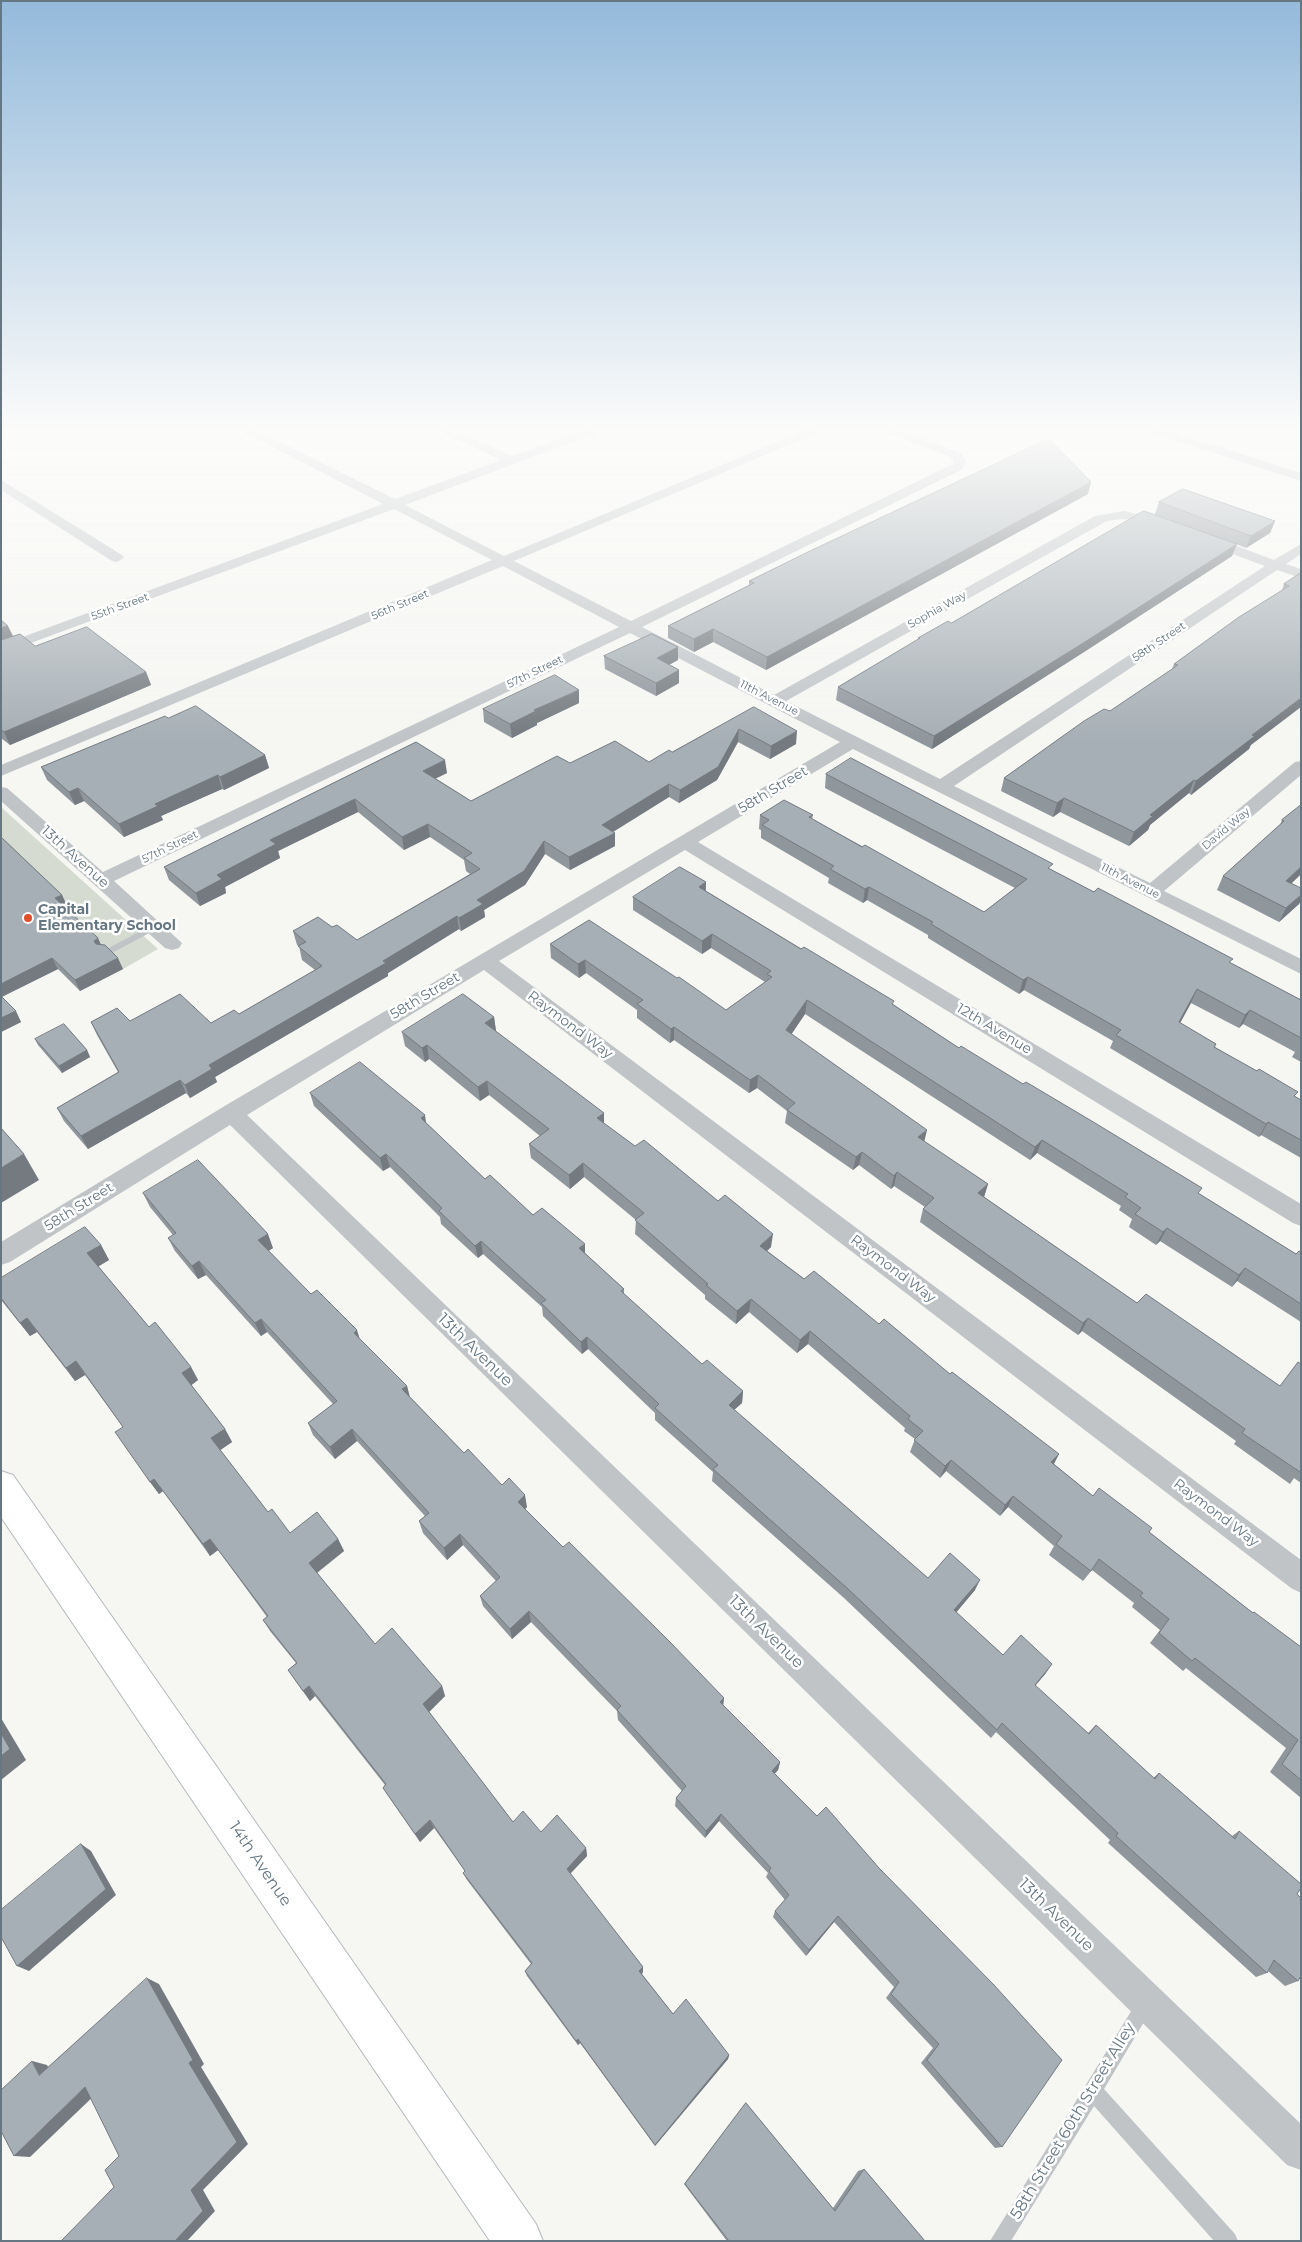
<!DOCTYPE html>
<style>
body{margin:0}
#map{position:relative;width:1302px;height:2242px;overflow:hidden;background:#f6f6f3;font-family:Montserrat,sans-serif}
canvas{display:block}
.frame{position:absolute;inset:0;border:2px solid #667784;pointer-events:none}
</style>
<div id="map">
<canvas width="1302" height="2242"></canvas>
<div class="frame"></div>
</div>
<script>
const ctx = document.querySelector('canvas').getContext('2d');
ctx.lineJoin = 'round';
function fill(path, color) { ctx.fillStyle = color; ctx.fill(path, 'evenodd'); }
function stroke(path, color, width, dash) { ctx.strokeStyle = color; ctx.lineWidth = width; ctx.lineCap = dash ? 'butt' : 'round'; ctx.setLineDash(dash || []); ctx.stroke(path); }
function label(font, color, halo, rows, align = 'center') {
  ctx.font = font + ' Montserrat,sans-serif'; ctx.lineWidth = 5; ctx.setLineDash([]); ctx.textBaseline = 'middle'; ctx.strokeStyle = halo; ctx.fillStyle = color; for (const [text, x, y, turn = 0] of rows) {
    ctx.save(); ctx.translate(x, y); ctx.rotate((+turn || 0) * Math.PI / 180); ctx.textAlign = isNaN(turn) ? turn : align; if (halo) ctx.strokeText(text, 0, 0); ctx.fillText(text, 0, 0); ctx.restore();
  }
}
fill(new Path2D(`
 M1 807 158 949 123 969 99 945 50 914 67 905 1 843Z`), '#d6dbd2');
const secondary = new Path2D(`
 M1 1471 13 1475 536 2224 543 2241H490L1 1517Z`);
stroke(secondary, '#b2b8bc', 2);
fill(new Path2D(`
 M154 924 157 925 159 927 157 929 110 954H102L101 952Z
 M1144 1997 1150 2000 1153 2006 1150 2012 1104 2089 1235 2234 1238 2241H1214L1094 2106 1011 2241H990L1138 2000Z`), '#c0c4c7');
fill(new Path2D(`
 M232 426H247L395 499 501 460 429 426H445L512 456 594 426H611L609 428 405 505 504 556 815 426H831L829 428 514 561 631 621 953 464V459L946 455 875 428 873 426H890L961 453 966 461 963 469 642 627 774 695 1095 516 1124 511 1168 521 1170 524 1163 528C1143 523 1125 515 1105 522L786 701 940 779 1265 566 1200 542 1198 539 1200 536H1210L1274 560 1301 544V554L1286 564 1301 569V578L1277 570 954 786 1150 883 1295 762 1301 761V775L1164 891 1301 959V974L853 749 698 842 1301 1204V1226L1293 1223 685 850 499 961 1301 1560V1593L1291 1588 484 970 247 1115 1301 2124V2170L1287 2165 230 1125 10 1262 1 1265V1242L223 1107 840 742 630 633 114 881 182 943 179 948 172 950 165 948 1 801V787L7 788 103 872 619 627 503 566 1 776V765L492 560 394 509 1 654V645L383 504Z
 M1135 426H1153L1301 473V481L1137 428Z
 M1 480 122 555 124 558 117 562 112 561 1 490Z`), '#c0c4c7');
fill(secondary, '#fff');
fill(new Path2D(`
 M1088 494 766 670 713 642 694 652 668 638V626L749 585V581Z
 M1159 502 1275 521 1270 533 1246 548 1236 544 1232 556 1084 652 932 749 836 700 838 687 918 640V638L951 623 1155 514Z
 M1301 573 1249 749 1191 795 1189 793 1150 825 1148 830 1129 846 1060 812 1053 817 1001 791 1004 778 1110 711 1172 669 1174 664 1282 590 1284 584Z
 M1 620 13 637 35 646 146 672 151 685 10 745 1 738Z
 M604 656 678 660 669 665 679 670V683L656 696 605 669Z
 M579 703 537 723V725L512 738 484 722 483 709Z
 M754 707 796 744 770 759 738 742 717 780 679 803 669 797 613 832 615 833V846L570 870 545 854 525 885 484 910 485 917 461 931 459 929 388 973V976L215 1077 217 1082 190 1098 186 1093 88 1149 64 1121 57 1108 118 1072 97 1035 91 1022 130 1021 211 1023 239 1014 315 970 302 960 299 946 297 945 293 931 332 927 357 940 470 874 466 871 464 860 430 837 404 850 358 812 278 851 280 858 225 887 226 893 200 906 169 880 164 867 416 742 447 773 435 778 471 801 570 763 649 762 672 752Z
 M168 718 265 755 269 768 224 790 222 789 161 816 163 820 124 837 84 801 75 805 47 780 41 767Z
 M826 774 1052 870 1301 1000V1062L1292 1057 1295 1052 1243 1024 1239 1028 1191 1003 1180 1023 1216 1044 1215 1047 1301 1100V1158L1261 1135 1259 1137 1110 1048 1113 1041 1024 990 1019 994 928 938V935L867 900 863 903 828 883 829 878 761 838V830L759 829 760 815H813L812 819 984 912 1015 888 825 788Z
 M1301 805V874L1292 883 1299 904 1279 922 1217 890 1223 876 1280 825 1282 820Z
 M1 837 62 895 67 906 65 907 123 969 80 991 58 969 2 997 21 1022 1 1032Z
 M706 882V891L894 1005 959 1048 1199 1194 1296 1254 1301 1252V1322L1237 1281 1232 1287 1160 1241 1156 1245 1129 1227 1132 1219 1119 1210 1121 1206 1037 1153 1030 1160 805 1014 791 1034 924 1142 988 1184 984 1197 1137 1303 1280 1386 1301 1364V1483L1294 1478 1290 1484 1234 1444 1236 1441 1082 1331 1078 1335 920 1222 923 1209 925 1207 894 1186 891 1189 859 1165 853 1170 785 1123 787 1111 757 1088 749 1093 674 1040 670 1043 637 1018V1010L586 973 579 978 551 958 550 944 726 1010 765 982 711 948 702 954 633 910V897Z
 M494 1017 496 1031 604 1124 771 1247 767 1251 1054 1464 1093 1496 1149 1532 1253 1613 1301 1647V1798L1270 1772 1286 1748 1186 1668 1183 1671 1150 1643 1160 1630 1132 1607 1134 1603 1092 1570 1083 1581 1049 1555 1054 1546 1008 1507 1000 1516 946 1471 940 1478 910 1452 915 1439 904 1431 905 1428 808 1344 797 1353 749 1312 736 1324 705 1299V1295L635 1234 636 1220 584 1177 570 1189 531 1158 529 1144 540 1136 489 1095 480 1101 429 1059 425 1062 405 1046 402 1032Z
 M35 1039 87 1050 90 1057 62 1073 38 1045Z
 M310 1093 426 1123 485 1179 585 1253 624 1289V1294L702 1364 743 1391 742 1403 734 1410 928 1578 975 1590 956 1612 1003 1655 1046 1673 1035 1686 1088 1733 1096 1725 1153 1778 1159 1773 1232 1836 1239 1831 1297 1894 1298 1981 1285 1986 1268 1971 1267 1973 1256 1977 1108 1843 1110 1840 996 1732 991 1738 844 1598 712 1481 713 1472 655 1420V1413L588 1349 582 1354 543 1316 542 1307 483 1254 478 1258 441 1224 440 1217 390 1167 383 1171 314 1106Z
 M143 1193 273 1248 268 1251 311 1294 359 1338 407 1386 410 1397 464 1453 502 1485 527 1507 525 1509 563 1547 724 1698 723 1705 780 1762 778 1770 774 1774 1002 2147 995 2148 921 2063 933 2048 886 1998 894 1987 834 1922 806 1956 773 1917 775 1911 785 1900 766 1877 768 1873 719 1821 705 1838 675 1806 676 1798 682 1791 618 1720 617 1711 531 1622 512 1639 483 1606 480 1596 496 1581 463 1545 447 1560 423 1533 419 1521 425 1516 357 1441 335 1459 313 1435 308 1423 333 1404 267 1332 261 1336 206 1275 198 1279 175 1251 168 1238 173 1235 150 1207Z
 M101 1245 109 1260 98 1266 149 1327 191 1367 198 1380 191 1385 225 1429 232 1442 220 1450 268 1512 290 1533 338 1539 344 1551 317 1573 375 1644 442 1686 445 1696 429 1712 513 1822 586 1848 587 1856 570 1874 643 1967V1972L642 1974 673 2014 729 2055 728 2059 655 2146 580 2043 578 2045 527 1976 525 1971 531 1964 467 1880 463 1873 465 1871 434 1828 420 1842 383 1788 385 1785 315 1696 310 1701 295 1680 288 1670 296 1663 270 1631 263 1620 267 1617 218 1550 210 1556 163 1491 159 1494 124 1445 123 1427 85 1375 75 1381 37 1332 30 1336 1 1300V1278Z
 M746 2103 833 2208 858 2171 864 2169 925 2241H727L684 2184Z`), '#8f969c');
fill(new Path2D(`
 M1091 482 1088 494 766 670 767 657Z
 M1275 521 1270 533 1246 548 1251 536Z
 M1237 544 1232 556 1084 652 932 749 934 736Z
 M8 626 14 638 1 643V628Z
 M713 629V642L694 652V639Z
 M678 647V660L657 671V658Z
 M679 670V683L656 696V683Z
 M146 672 151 685 10 745 4 732Z
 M579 690V703L537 723V725L512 738 510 724 534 710Z
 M1301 698V707L1251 745 1249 749 1191 795 1196 781 1252 735Z
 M739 729 738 742 717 780 679 803 680 790Z
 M797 731 796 744 770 759 771 746Z
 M265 755 269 768 224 790 220 777Z
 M445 760 447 773 425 784 423 771Z
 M218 775 222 789 161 816 163 820 124 837 119 824 155 804Z
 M1194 780 1189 793 1150 825 1148 830 1129 846 1134 832 1150 815Z
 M669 784V797L603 838 602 825Z
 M78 788 84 801 75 805 69 792Z
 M1064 798 1060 812 1053 817 1057 803Z
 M355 799 358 812 278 851 280 858 225 887 226 893 200 906 196 893 217 875 270 840Z
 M428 824 430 837 404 850 402 837Z
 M615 833V846L570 870 569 857Z
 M544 841 545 854 525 885 484 910 485 917 461 931 459 918 477 900Z
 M1301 867V874L1280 894 1286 881Z
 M706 882 705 896 699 887Z
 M869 887 867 900 863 903 865 889Z
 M62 895 67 906 60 909 55 898Z
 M1301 895V901L1299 904 1279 922 1286 908Z
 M457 916 459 929 388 973V976L215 1077 217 1082 190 1098 185 1085 209 1065Z
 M712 934 711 948 702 954V941Z
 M98 938 103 949 99 951 94 941Z
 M52 958 58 969 1 997V984Z
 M118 958 123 969 80 991 75 980Z
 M585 960 586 973 579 978 578 964Z
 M1028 977 1024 990 1019 994 1023 980Z
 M1197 989 1191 1003 1173 1036 1179 1022Z
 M807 1000 805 1014 785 1044 786 1030Z
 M1250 1010 1243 1024 1239 1028 1245 1015Z
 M16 1011 21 1022 1 1032V1018Z
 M494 1017 496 1031 485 1023Z
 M674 1027V1040L670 1043 671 1029Z
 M427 1045 429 1059 425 1062 422 1048Z
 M87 1050 90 1057 62 1073 59 1066Z
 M758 1075 757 1088 749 1093 750 1080Z
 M180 1080 186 1093 88 1149 81 1136Z
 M487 1081 489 1095 480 1101 478 1087Z
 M604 1113V1127L597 1118Z
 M425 1115 427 1129 421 1118Z
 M1268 1122 1261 1135 1259 1137 1266 1124Z
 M927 1130 924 1143 918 1137Z
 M1042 1140 1037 1153 1030 1160 1035 1147Z
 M862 1152 859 1165 853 1170 856 1157Z
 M24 1154 39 1180 1 1203V1168Z
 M386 1154 390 1167 383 1171 380 1158Z
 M583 1163 584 1177 570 1189 569 1175Z
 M897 1172 894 1186 891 1189 894 1176Z
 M988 1184 984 1197 978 1193Z
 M1167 1228 1160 1241 1156 1245 1163 1232Z
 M268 1234 273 1248 264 1254 258 1240Z
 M773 1234 771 1247 758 1259 760 1246Z
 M481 1241 483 1254 478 1258 475 1246Z
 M585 1244V1257L579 1248Z
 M101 1245 109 1260 96 1268 87 1253Z
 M199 1261 206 1275 198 1279 192 1266Z
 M1245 1268 1237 1281 1232 1287 1239 1275Z
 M751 1299 749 1312 736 1324 737 1311Z
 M27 1318 37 1332 30 1336 20 1323Z
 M1088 1318 1082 1331 1078 1335 1083 1323Z
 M261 1319 267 1332 261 1336 255 1323Z
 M357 1330 361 1343 354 1333Z
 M810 1331 808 1344 797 1353 800 1340Z
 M587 1337 588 1349 582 1354 581 1342Z
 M76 1361 85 1375 75 1381 66 1368Z
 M191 1367 198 1380 189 1387 182 1373Z
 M407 1386 410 1399 402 1389Z
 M743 1391 742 1403 727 1416 729 1405Z
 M225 1429 232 1442 219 1451 211 1438Z
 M352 1429 357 1441 335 1459 330 1447Z
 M1059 1454 1053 1466 1051 1462Z
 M951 1460 946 1471 940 1478 945 1466Z
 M154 1479 163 1491 159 1494 150 1482Z
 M525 1495 527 1507 520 1514 518 1502Z
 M1013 1496 1008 1507 1000 1516 1005 1505Z
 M460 1534 463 1545 447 1560 444 1548Z
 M210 1539 218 1550 210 1556 203 1544Z
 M338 1539 344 1551 315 1574 309 1563Z
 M980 1580 975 1590 950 1620 954 1610Z
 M529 1611 531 1622 512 1639 510 1629Z
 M1052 1664 1046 1673 1028 1694 1035 1685Z
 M309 1686 315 1696 310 1701 303 1691Z
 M442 1686 445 1696 427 1714 423 1704Z
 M724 1698 723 1707 720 1702Z
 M1 1718 26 1760 1 1780Z
 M780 1762 778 1770 770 1779 772 1771Z
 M721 1814 719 1821 705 1838 706 1831Z
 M430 1820 434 1828 420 1842 415 1834Z
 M81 1844 91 1851 116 1895 29 1971 17 1966Z
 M586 1848 587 1856 568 1876 567 1869Z
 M838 1916 834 1922 806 1956 809 1950Z
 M643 1967V1972L640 1976 639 1971Z
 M147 1978 159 1984 204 2064 201 2067 248 2144 203 2190 215 2211 187 2241H175L191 2190 189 2063Z
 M578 2039 580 2043 578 2045 576 2041Z
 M729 2055 728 2059 655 2146V2145Z
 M32 2061 47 2065 55 2079 39 2075Z
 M85 2087 99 2091 30 2157 14 2156Z`), '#747a7f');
const building = new Path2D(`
 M1049 439 1091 482 767 657 713 629 694 639 668 626 754 583 749 581 810 551Z
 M1183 489 1275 521 1251 536 1159 502Z
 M1144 511 1237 544 1088 640 934 736 838 687 920 638H918L948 621 951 623Z
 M1301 573V698L1252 735 1255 736 1196 781 1194 780 1150 815 1153 816 1134 832 1064 798 1057 803 1004 778 1084 721 1104 709 1110 711 1178 665 1174 664 1239 617 1289 586 1284 584Z
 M1 620 8 626 1 628Z
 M87 627 146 672 4 732 1 729V640L20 634 35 646Z
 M652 634 678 647 657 658 679 670 656 683 604 656Z
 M555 675 579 690 534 710 536 711 510 724 483 709Z
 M196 706 265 755 220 777 218 775 155 804 158 806 119 824 78 788 69 792 41 767 165 716 168 718Z
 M754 707 797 731 771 746 739 729 718 767 680 790 669 784 602 825 615 833 569 857 544 841 524 871 477 900 483 904 459 918 457 916 383 961 386 963 209 1065 212 1069 185 1085 180 1080 81 1136 57 1108 119 1072 91 1022 117 1008 130 1021 180 994 211 1023 234 1010 239 1014 322 966 298 946 306 942 293 931 318 917 332 927 337 925 357 940 480 869 464 858 472 853 428 824 402 837 355 799 270 840 276 844 217 875 222 879 196 893 164 867 416 742 445 760 423 771 471 801 557 756 570 763 615 741 649 762 669 750 672 752Z
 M851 758 1053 864 1048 868 1094 892 1098 888 1233 959 1229 962 1301 1000V1038L1250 1010 1245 1015 1197 989 1179 1022 1216 1044 1214 1047 1257 1071 1259 1069 1298 1092 1294 1096 1301 1100V1140L1268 1122 1266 1124 1116 1035 1121 1030 1028 977 1023 980 931 924 933 922 869 887 865 889 830 869 834 866 762 825 769 820 760 815 784 800 813 815 809 817 862 847 865 845 984 912 1027 879 826 774Z
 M1301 805V867L1286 881 1301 888V895L1286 908 1223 876 1284 821 1282 820Z
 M1 837 62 895 55 898 98 938 94 941 96 944 105 945 118 958 75 980 52 958 1 984Z
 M680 867 706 882 699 887 801 949 804 947 894 1001 892 1004 959 1048 961 1046 1023 1084 1026 1082 1090 1120 1202 1188 1198 1193 1296 1254 1299 1251 1301 1252V1304L1245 1268 1239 1275 1167 1228 1163 1232 1135 1214 1141 1208 1125 1197 1128 1194 1042 1140 1035 1147 807 1000 786 1030 927 1130 918 1137 988 1184 978 1193 1137 1303 1146 1294 1280 1386 1298 1362 1301 1364V1471L1300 1472 1242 1433 1245 1429 1088 1318 1083 1323 923 1209 934 1198 897 1172 894 1176 862 1152 856 1157 787 1110 795 1103 758 1075 750 1080 674 1027 671 1029 637 1004 643 1000 585 960 578 964 550 944 589 920 677 978 679 977 726 1010 772 977 767 974 771 971 712 934 702 941 633 897Z
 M463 994 494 1017 485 1023 604 1113 597 1118 635 1146 644 1140 718 1201 725 1195 773 1234 760 1246 804 1279 814 1271 879 1324 884 1319 950 1374 952 1372 1059 1454 1051 1462 1093 1496 1099 1488 1152 1528 1149 1532 1253 1613 1254 1612 1301 1647V1780L1282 1764 1298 1740 1195 1658 1192 1661 1159 1633 1169 1619 1140 1596 1143 1593 1099 1559 1091 1571 1056 1544 1062 1536 1013 1496 1005 1505 951 1460 945 1466 914 1440 923 1431 908 1419 910 1416 810 1331 800 1340 751 1299 737 1311 706 1285 708 1284 635 1220 644 1213 583 1163 569 1175 529 1144 549 1129 487 1081 478 1087 427 1045 422 1048 402 1032Z
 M1 996 16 1011 1 1018Z
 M64 1024 87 1050 59 1066 35 1039Z
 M360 1062 425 1115 421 1118 485 1179 490 1175 533 1215 542 1208 585 1244 579 1248 624 1289 621 1291 702 1364 707 1360 743 1391 729 1405 928 1578 950 1553 980 1580 954 1610 1003 1655 1021 1635 1052 1664 1035 1685 1089 1734 1096 1725 1155 1779 1159 1773 1235 1839 1239 1831 1301 1884V1888L1297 1894 1301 1898V1976L1298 1981 1274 1960 1267 1973 1116 1836 1118 1833 1002 1723 997 1730 847 1588 713 1469 718 1465 655 1408 659 1404 587 1337 581 1342 541 1303 546 1300 481 1241 475 1246 439 1211 442 1208 386 1154 380 1158 310 1093Z
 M1 1128 24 1154 1 1168Z
 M198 1160 268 1234 258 1240 311 1294 317 1290 357 1330 354 1333 407 1386 402 1389 464 1453 468 1449 502 1485 509 1478 525 1495 518 1502 563 1547 569 1542 669 1641 724 1698 720 1702 780 1762 772 1771 817 1816 826 1807 879 1868 994 1985 1062 2060 1002 2147 927 2060 939 2044 891 1994 899 1982 838 1916 809 1950 775 1911 789 1895 769 1871 771 1868 721 1814 706 1831 676 1798 686 1786 617 1710 621 1706 529 1611 510 1629 480 1596 500 1577 460 1534 444 1548 419 1521 429 1513 352 1429 330 1447 308 1423 337 1401 261 1319 255 1323 199 1261 192 1266 168 1238 176 1233 143 1193Z
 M85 1227 101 1245 87 1253 149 1327 155 1322 191 1367 182 1373 225 1429 211 1438 268 1512 272 1509 290 1533 317 1512 338 1539 309 1563 375 1644 392 1628 442 1686 423 1704 513 1822 523 1811 541 1832 557 1815 586 1848 567 1869 643 1967 639 1971 673 2014 686 1999 729 2055 655 2145 578 2039 576 2041 525 1971 532 1963 463 1873 465 1871 430 1820 415 1834 383 1788 386 1784 309 1686 303 1691 288 1670 297 1663 263 1620 268 1616 210 1539 203 1544 154 1479 150 1482 115 1432 123 1427 76 1361 66 1368 27 1318 20 1323 1 1298V1278Z
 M1 1733 10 1749 1 1756Z
 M81 1844 106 1889 17 1966 1 1937V1910Z
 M147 1978 193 2060 189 2063 237 2142 191 2190 203 2211 175 2241H61L114 2187 105 2170 119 2156 85 2087 14 2156 1 2131V2090L32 2061 39 2075Z
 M746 2103 835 2211 864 2169 925 2241H729L685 2184Z`);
fill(building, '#a6afb5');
stroke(building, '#747a7f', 1);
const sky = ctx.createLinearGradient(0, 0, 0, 740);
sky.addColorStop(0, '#94badb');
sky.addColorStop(0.58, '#fbfbfa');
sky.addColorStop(1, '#fbfbfa00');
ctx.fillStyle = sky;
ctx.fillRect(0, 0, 1302, 740);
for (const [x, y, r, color] of [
 [28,918,5,"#df4f2a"]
]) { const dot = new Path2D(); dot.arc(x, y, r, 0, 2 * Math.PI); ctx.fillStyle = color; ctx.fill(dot); stroke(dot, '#fff', 2); }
label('11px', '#667784', '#fff', [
 ["56th Street",400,605,-23],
 ["55th Street",120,607,-20],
 ["Sophia Way",937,610,-29],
 ["58th Street",1159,642,-34],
 ["57th Street",535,672,-26],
 ["11th Avenue",769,698,27],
 ["David Way",1226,829,-40],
 ["57th Street",170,847,-26],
 ["11th Avenue",1130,881,27]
]);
label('14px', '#667784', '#fff', [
 ["58th Street",773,790,-31],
 ["13th Avenue",75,857,42],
 ["58th Street",425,996,-31],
 ["Raymond Way",570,1025,37],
 ["12th Avenue",994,1029,31],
 ["58th Street",79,1207,-32],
 ["Raymond Way",893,1269,37],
 ["Raymond Way",1216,1513,37]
]);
label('bold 14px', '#667784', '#fff', [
 ["Capital",38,910],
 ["Elementary School",38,926]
], 'left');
label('16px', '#667784', '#fff', [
 ["13th Avenue",475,1350,44],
 ["13th Avenue",766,1632,44],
 ["14th Avenue",260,1864,56],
 ["13th Avenue",1056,1915,44],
 ["58th Street 60th Street Alley",1073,2121,-59]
]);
</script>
